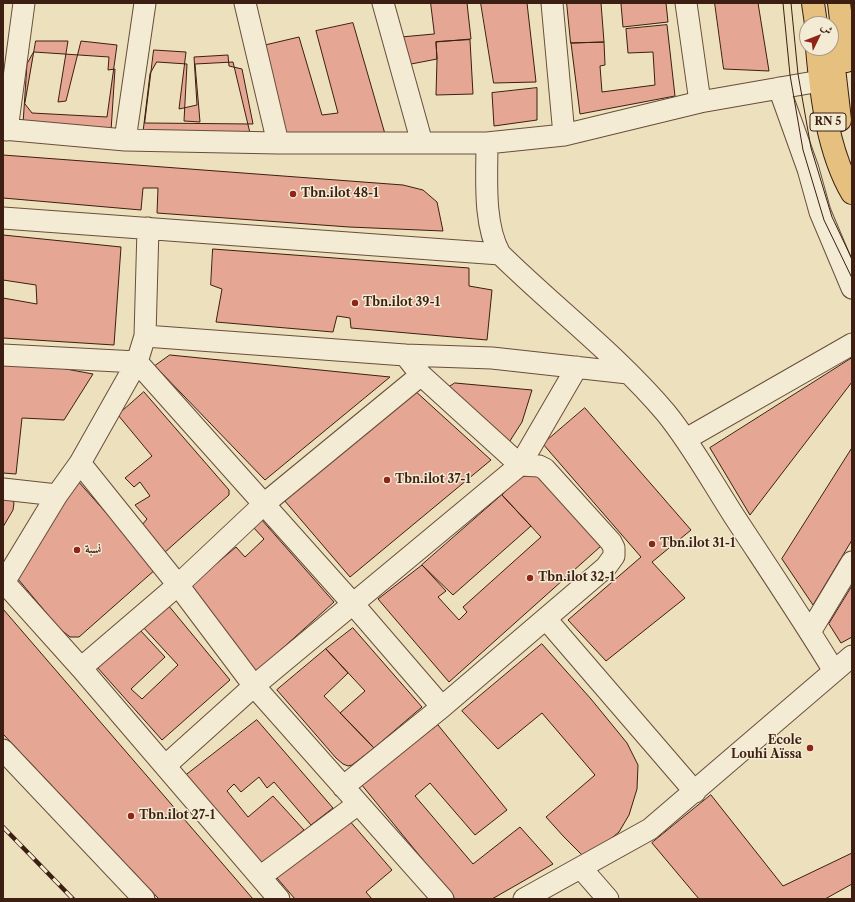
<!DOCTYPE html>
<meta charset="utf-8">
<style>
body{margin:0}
#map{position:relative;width:855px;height:902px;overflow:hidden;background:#ede0bc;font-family:"Libre Caslon Text",Amiri,serif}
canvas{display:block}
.frame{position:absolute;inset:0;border:4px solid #3c1e12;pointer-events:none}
.north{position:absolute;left:799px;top:16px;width:40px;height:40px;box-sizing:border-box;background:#f3ebd3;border:1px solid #aa9986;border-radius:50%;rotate:47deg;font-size:11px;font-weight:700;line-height:16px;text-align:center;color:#3c1e12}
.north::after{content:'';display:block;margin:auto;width:14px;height:18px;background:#8f2418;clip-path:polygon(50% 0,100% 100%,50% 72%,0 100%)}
</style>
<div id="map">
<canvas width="855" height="902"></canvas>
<div class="frame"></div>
<div class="north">ش</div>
</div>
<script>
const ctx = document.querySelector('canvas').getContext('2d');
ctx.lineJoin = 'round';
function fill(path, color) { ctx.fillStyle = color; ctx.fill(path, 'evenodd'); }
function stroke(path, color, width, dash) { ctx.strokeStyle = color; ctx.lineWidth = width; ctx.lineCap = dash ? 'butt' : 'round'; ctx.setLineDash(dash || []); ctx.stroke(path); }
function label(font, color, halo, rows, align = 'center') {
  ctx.font = font + ' "Libre Caslon Text",Amiri,serif'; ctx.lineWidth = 3; ctx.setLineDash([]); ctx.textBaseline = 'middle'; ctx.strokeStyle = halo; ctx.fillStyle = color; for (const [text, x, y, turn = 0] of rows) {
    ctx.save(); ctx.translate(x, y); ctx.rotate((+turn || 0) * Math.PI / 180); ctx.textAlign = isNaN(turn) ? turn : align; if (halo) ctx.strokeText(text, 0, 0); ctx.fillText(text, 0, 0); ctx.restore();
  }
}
const building = new Path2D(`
 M431 3H467L471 39 436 42 437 59 406 65 401 37 434 34Z
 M481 3H527L536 82 494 83Z
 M567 3H601L604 42 571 43Z
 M633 3H666L668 22 623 27 621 4Z
 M715 3H758L769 71 724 69Z
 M353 23 385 134 285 136 265 45 299 37 322 115 338 113 316 31Z
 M667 25 675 96 580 114 571 43 604 42 605 65 600 66 602 92 655 85 653 52 628 53 626 29Z
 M470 40 473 94 436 95 437 59 436 42Z
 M36 41H68L58 102 66 101 81 41 117 45 107 117 32 113 25 104Z
 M154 50 186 52 179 109 197 105 194 57 228 55 229 66 242 69 253 124 145 123Z
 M34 52 109 57 108 70 115 69 111 131 23 124 27 64Z
 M157 62 187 64 184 121 200 122 195 64 233 62 250 133 143 132 150 74Z
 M537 88V120L494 126 492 93Z
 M3 155 403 185 423 190 437 202 443 231 349 227 157 213 158 188H143L141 210 3 198Z
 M3 235 121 247 114 345 3 338V298L37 304 36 285 3 280Z
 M213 249 469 268V286L492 290 487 340 351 328 350 318 337 316 333 332 216 322 222 289 211 285Z
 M170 355 390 377 265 480 155 366Z
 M852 358V382L750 515 710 448Z
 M3 363 50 366 93 374 64 420 22 418 16 474 3 473Z
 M455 383 532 390 522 422 508 444 446 389Z
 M413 389 491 460 350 577 284 500Z
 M144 392 229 490V495L164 553 141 526 147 519 135 505 150 496 140 482 134 487 125 478 152 456 118 415Z
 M585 408 691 530 652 562 685 598 606 661 568 620 641 557 543 444Z
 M852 448V540L813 605 782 559Z
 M539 474 601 546 449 682 378 599 422 565 446 591 438 597 459 620 467 612 463 607 541 537 502 495 517 478Z
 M77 480 156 569 79 637H70L59 628 18 579Z
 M502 495 531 526 453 595 422 565Z
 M3 496H10L14 503 13 510 3 527Z
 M261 519 334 602 255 673 190 586 236 547 245 557 264 539 253 527Z
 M852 586V637L841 643 829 624Z
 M168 605 230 680 162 740 97 667 140 630 165 657 131 689 142 699 178 665 142 626Z
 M3 609 253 899H159L3 734Z
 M353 628 422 707 374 748 340 713 365 691 326 649Z
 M542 644 591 699 627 743 638 765 637 789 629 815 619 832 597 850 583 856 564 837 546 817 595 775 542 713 498 749 462 711Z
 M326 649 348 673 324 696 374 748 352 765 348 766 343 764 336 758 277 690Z
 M257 720 333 808 311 825 274 782 267 788 259 777 241 792 234 784 227 791 248 817 273 796 304 830 257 867 185 776Z
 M438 725 507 810 475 835 430 783 415 796 473 864 520 827 553 864 492 899H455L361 784Z
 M711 795 783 886 852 853V884L825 899H699L652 843Z
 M348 819 392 870 366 892 372 899H295L277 878Z`);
fill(building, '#e5a793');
stroke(building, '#3c1e12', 1);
const minor = new Path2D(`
 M245 3 278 143
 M383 3 422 143
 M552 3 564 135
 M686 3 700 102
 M779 88 808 169 820 212 852 288
 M3 129 125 140 278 143H487L564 135 700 102 820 81
 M7 130 24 3
 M125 140 145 3
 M487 143C487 177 483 224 500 254 555 308 617 355 666 413 692 445 712 482 734 516 768 568 802 618 834 671
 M3 218 500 254
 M148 228 145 336 137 362 354 605 442 707
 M145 336 405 355 492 358 628 373
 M3 355 137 362 80 463 57 495 3 584
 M686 439 852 344
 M80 463 178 585 254 686 443 899
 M3 489 57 495
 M3 581 81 668 279 899
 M546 619 695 792
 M810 632 852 562
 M81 668 178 585 264 504 421 375
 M3 750 144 899
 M165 766 254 686 520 465 577 367
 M343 787 442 707 606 567 614 556V548L611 542 545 469 539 466 520 465 421 375 405 355
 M581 868 608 899
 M260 877 358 804
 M524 899 650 829 852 656`);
const primary = new Path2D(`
 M813 3 816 24
 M839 3 846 61
 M831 42 840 120
 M817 48C821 95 828 152 852 193`);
stroke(minor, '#684e3c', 23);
stroke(primary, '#3c1e12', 24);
stroke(minor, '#f3ebd3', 21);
stroke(primary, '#e6c07e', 22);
stroke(new Path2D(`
 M783 3 790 75 803 150 824 220 852 278
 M791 3 798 74 811 148 832 217 852 259`), '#3c1e12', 1);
const rail = new Path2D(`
 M3 827 73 899`);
stroke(rail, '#3c1e12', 4.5);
stroke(rail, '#f3ebd3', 3, [9]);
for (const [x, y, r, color] of [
 [293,194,4,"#8f2418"],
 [355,303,4,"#8f2418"],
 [387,480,4,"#8f2418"],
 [652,544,4,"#8f2418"],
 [77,550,4,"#8f2418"],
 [530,578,4,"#8f2418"],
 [810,748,4,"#8f2418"],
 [131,816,4,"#8f2418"]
]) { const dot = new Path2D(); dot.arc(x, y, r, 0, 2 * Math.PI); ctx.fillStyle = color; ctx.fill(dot); stroke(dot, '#f3ebd3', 1.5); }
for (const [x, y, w] of [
 [828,122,36]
]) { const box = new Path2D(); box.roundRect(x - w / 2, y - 9, w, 18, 3); ctx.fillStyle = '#f3ebd3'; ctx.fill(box); stroke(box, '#3c1e12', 1); }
label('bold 11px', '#3c1e12', null, [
 ["RN 5",828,122]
]);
label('bold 12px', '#3c1e12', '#f3ebd3', [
 ["Tbn.ilot 48-1",301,194],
 ["Tbn.ilot 39-1",363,303],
 ["Tbn.ilot 37-1",395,480],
 ["Tbn.ilot 31-1",660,544],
 ["نسبة",85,550],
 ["Tbn.ilot 32-1",538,578],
 ["Ecole",802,741,"right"],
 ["Louhi Aïssa",802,755,"right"],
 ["Tbn.ilot 27-1",139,816]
], 'left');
</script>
